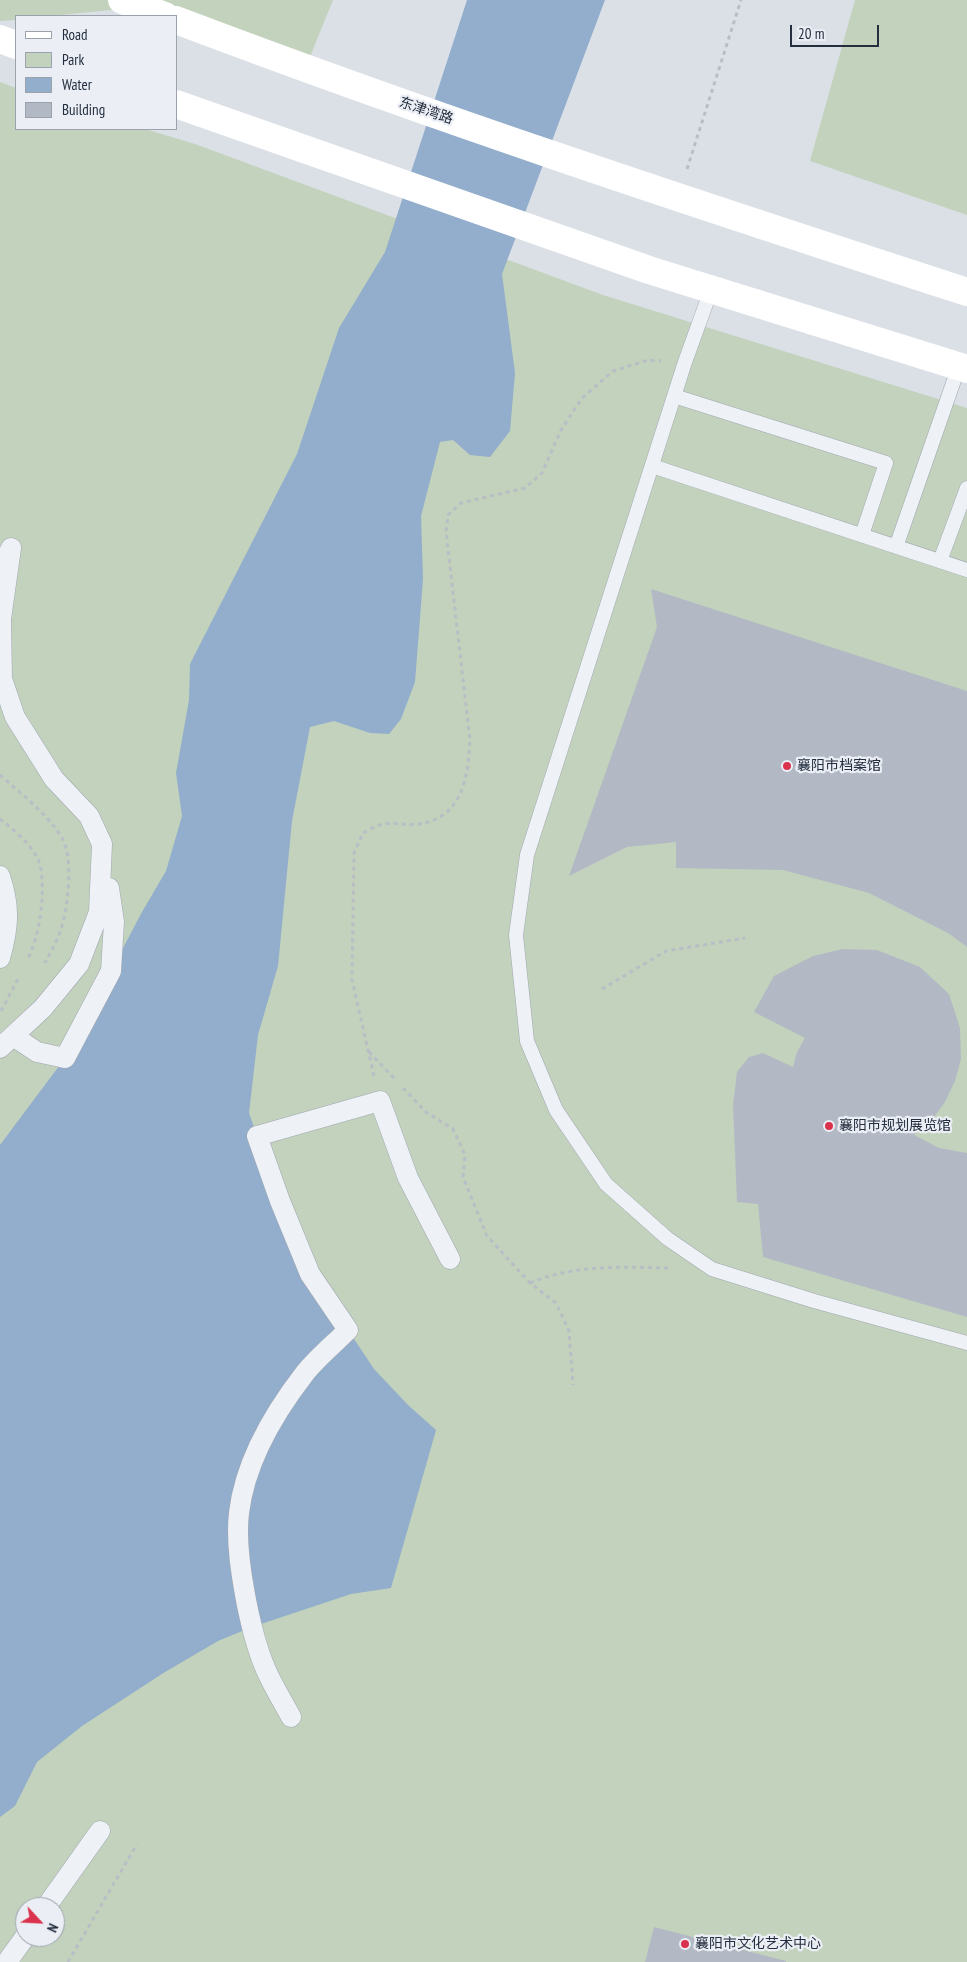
<!DOCTYPE html>
<meta charset="utf-8">
<style>
body{margin:0}
#map{position:relative;width:967px;height:1962px;overflow:hidden;background:#dbe0e7;font-family:"PT Sans Narrow",sans-serif}
canvas{display:block}
.legend{position:absolute;left:15px;top:15px;width:162px;height:115px;box-sizing:border-box;background:#ebeff5;border:1px solid #9ba2ac;margin:0;padding:6px 9px;list-style:none;font-size:15px;color:#242e3f}
.legend li{display:flex;align-items:center;gap:10px;height:25px}
.legend b{width:25px;border:1px solid #9ba2ac}
.north{position:absolute;left:15px;top:1897px;width:50px;height:50px;box-sizing:border-box;background:#ebeff5;border:1px solid #9ba2ac;border-radius:50%;rotate:115deg;font-size:14px;font-weight:700;line-height:20px;text-align:center;color:#242e3f}
.north::after{content:'';display:block;margin:auto;width:18px;height:22px;background:#da324d;clip-path:polygon(50% 0,100% 100%,50% 72%,0 100%)}
.scale{position:absolute;left:790px;top:25px;width:89px;height:22px;box-sizing:border-box;border:2px solid #242e3f;border-top:0;padding-left:6px;font-size:15px;line-height:18px;white-space:nowrap;color:#242e3f;-webkit-text-stroke:4px #ebeff5;paint-order:stroke}
</style>
<div id="map">
<canvas width="967" height="1962"></canvas>
<ul class="legend">
<li><b style="height:6px;background:#fff"></b>Road</li>
<li><b style="height:14px;background:#c2d2bc"></b>Park</li>
<li><b style="height:14px;background:#92aecc"></b>Water</li>
<li><b style="height:14px;background:#b2b9c5"></b>Building</li>
</ul>
<div class="north">N</div>
<div class="scale">20 m</div>
</div>
<script>
const ctx = document.querySelector('canvas').getContext('2d');
ctx.lineJoin = 'round';
function fill(path, color) { ctx.fillStyle = color; ctx.fill(path, 'evenodd'); }
function stroke(path, color, width, dash) { ctx.strokeStyle = color; ctx.lineWidth = width; ctx.lineCap = dash ? 'butt' : 'round'; ctx.setLineDash(dash || []); ctx.stroke(path); }
function label(font, color, halo, rows, align = 'center') {
  ctx.font = font + ' "PT Sans Narrow","Noto Sans SC",sans-serif'; ctx.lineWidth = 4.5; ctx.setLineDash([]); ctx.textBaseline = 'middle'; ctx.strokeStyle = halo; ctx.fillStyle = color; for (const [text, x, y, turn = 0] of rows) {
    ctx.save(); ctx.translate(x, y); ctx.rotate((+turn || 0) * Math.PI / 180); ctx.textAlign = isNaN(turn) ? turn : align; if (halo) ctx.strokeText(text, 0, 0); ctx.fillText(text, 0, 0); ctx.restore();
  }
}
fill(new Path2D(`
 M0 0H333L305 69 142 7 50 16H16V20L0 21Z
 M855 0H967V215L810 161Z
 M0 82 16 88V129H145L195 144 603 295 967 408V1962H0ZM25 1907H55V1937H25Z`), '#c2d2bc');
fill(new Path2D(`
 M467 0H605L502 274 515 373 510 431 490 457 470 455 453 440 440 442 421 516 423 579 415 682 401 719 389 734 370 733 334 721 310 727 292 821 278 966 258 1035 249 1113 280 1201 348 1330 374 1369 408 1405 436 1430 391 1588 351 1594 252 1627 218 1641 165 1672 82 1726 37 1762 15 1806 0 1817V1145L65 1058 142 912 166 871 182 816 176 773 189 700 190 664 297 454 339 328 385 252Z`), '#92aecc');
fill(new Path2D(`
 M651 589 967 691V947L948 933 869 893 783 870 676 868V842L627 847 569 876 657 627Z
 M843 949 877 950 920 967 949 994 960 1028 961 1059 955 1081 945 1102 934 1117 914 1135 939 1148 967 1153V1317L763 1257 758 1204 737 1202 733 1105 737 1072 749 1057 763 1053 793 1067 797 1052 805 1038 754 1012 774 976 813 956Z
 M654 1927 786 1961V1962H645Z`), '#b2b9c5');
const service = new Path2D(`
 M711 290 685 362 527 855 516 935 527 1041 556 1110 606 1184 668 1239 712 1269 814 1301 967 1343
 M674 396 886 463 862 535
 M652 466 967 570
 M896 547 959 366
 M940 561 967 488`);
const pedestrian = new Path2D(`
 M0 571 11 548 1 619 2 679 15 717 54 779 89 816 102 844 99 912 79 964 43 1008 0 1048
 M0 876C10 907 9 926 0 958
 M13 1036 37 1052 65 1058 111 971 114 922 109 888
 M291 1717C283 1702 273 1686 266 1670 250 1633 234 1553 239 1513 245 1462 274 1413 305 1373 317 1358 334 1344 348 1330L310 1274 280 1201 257 1136 380 1101 408 1178 450 1259
 M46 1907 100 1831
 M7 1962 25 1937`);
stroke(service, '#a0a7b1', 15);
stroke(pedestrian, '#a0a7b1', 21);
stroke(new Path2D(`
 M687 169 741 0
 M0 775C21 794 47 813 62 838 74 858 68 910 60 932 56 943 50 953 45 963
 M0 819C14 830 35 847 40 865 46 891 40 937 27 960
 M602 989 666 951 745 938
 M1 1011 19 977
 M369 1052 394 1078
 M374 1076 352 980 354 853 363 833C369 830 377 825 384 824 395 822 408 826 419 824 463 818 468 776 470 740L446 532 448 515 461 503 525 488 542 473 561 430 582 398 613 371 648 360 661 361
 M403 1088 426 1112 453 1129 465 1155 463 1177 487 1236 530 1283 556 1303 569 1331 573 1385
 M530 1283C574 1264 624 1267 671 1268
 M68 1962 137 1844`), '#b9bec6', 3, [4, 4]);
stroke(service, '#eef1f5', 14);
stroke(pedestrian, '#eef1f5', 20);
stroke(new Path2D(`
 M122 0 165 16
 M176 20C437 119 702 206 967 292
 M0 39 16 45
 M176 104 649 270 967 369`), '#fff', 28);
for (const [x, y, r, color] of [
 [787,766,5,"#da324d"],
 [829,1126,5,"#da324d"],
 [685,1944,5,"#da324d"]
]) { const dot = new Path2D(); dot.arc(x, y, r, 0, 2 * Math.PI); ctx.fillStyle = color; ctx.fill(dot); stroke(dot, '#ebeff5', 2); }
label('14px', '#242e3f', '#ebeff5', [
 ["东津湾路",426,111,19]
]);
label('14px', '#242e3f', '#ebeff5', [
 ["襄阳市档案馆",797,766],
 ["襄阳市规划展览馆",839,1126],
 ["襄阳市文化艺术中心",695,1944]
], 'left');
</script>
